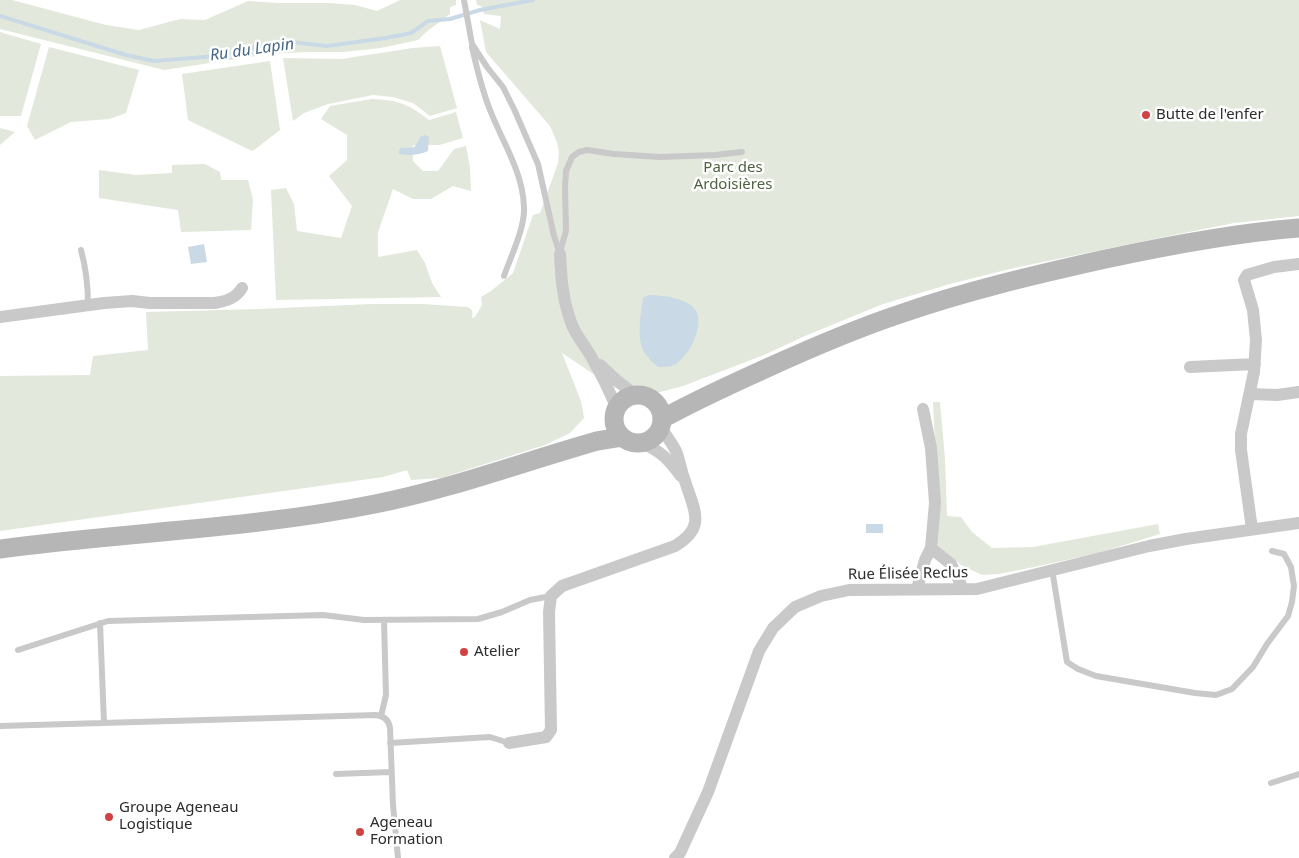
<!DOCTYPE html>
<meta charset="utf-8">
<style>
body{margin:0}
canvas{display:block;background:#fff}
</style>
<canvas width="1299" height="858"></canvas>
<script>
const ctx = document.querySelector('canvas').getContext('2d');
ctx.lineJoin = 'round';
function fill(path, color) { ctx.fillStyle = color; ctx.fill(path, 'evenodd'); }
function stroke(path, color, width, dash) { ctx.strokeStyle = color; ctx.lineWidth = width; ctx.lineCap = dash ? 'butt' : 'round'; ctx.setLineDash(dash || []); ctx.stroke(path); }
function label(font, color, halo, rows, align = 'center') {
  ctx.font = font + ' "Noto Sans",sans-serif'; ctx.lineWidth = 5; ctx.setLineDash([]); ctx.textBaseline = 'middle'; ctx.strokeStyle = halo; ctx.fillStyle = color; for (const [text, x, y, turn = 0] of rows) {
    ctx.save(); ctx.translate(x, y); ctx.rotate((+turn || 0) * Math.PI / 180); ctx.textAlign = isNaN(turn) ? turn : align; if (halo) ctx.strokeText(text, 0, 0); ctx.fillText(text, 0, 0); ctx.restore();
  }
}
fill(new Path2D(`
 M0 0H12L106 25 139 30 180 19 205 20 248 1 277 3H329L355 5 377 11 400 0H456V5L450 7V14L425 33 418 40 381 48 343 52H307L269 54 164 70 0 29Z
 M476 0H1299V216L1234 223 1159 238 1014 268 950 284 883 304 805 336 764 355 683 386 645 396 626 392 613 387 562 353 581 401 584 418 570 433 545 445 441 478 411 480 407 470 383 477 0 531V376L90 375 93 356 148 350 146 312 258 309 372 304H422L468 307C473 310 473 313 472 318L475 317 482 305 481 297 491 291 513 273 533 215 540 213 558 163 559 152 557 142 550 126 486 52 480 20 500 29 501 16 484 14 481 6 477 5Z
 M0 32 41 44 21 116H0Z
 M440 46 457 108 430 116 413 103 393 97 373 95 328 104 304 113 293 121 283 58 341 59 413 48Z
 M49 47 139 70 126 113 109 119 71 122 35 140 27 126Z
 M270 61 280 130 254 150 252 151 188 120 182 74Z
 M372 99C399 100 408 104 429 120L456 112 463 138 439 145H413V161L423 171H438L454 149 466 146 470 168 471 191 453 186 431 199H413L393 189 378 232V257L417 250 425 263 432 283 441 297 276 300 271 190 286 188 294 204 297 231 341 238 352 206 329 176 347 160V135L321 119 330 106Z
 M0 128 15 132 0 145Z
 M205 164 220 172 221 180H248L253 199 251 230 181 232 178 210 99 198V170L136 175 172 173V165Z
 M933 402H940L945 459 947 516 961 517 972 532 992 548 1033 547 1158 524 1160 534 1098 553 1039 566 999 574 982 575 961 565 936 544 938 508Z`), '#e2e8db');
fill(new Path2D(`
 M425 135 429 137 428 151C420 155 408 156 399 154V151L400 148C416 147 413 151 420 137Z
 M204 244 207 262 191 264 188 247Z
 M649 295C662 295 689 298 696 311 705 326 688 358 674 365 670 367 663 367 658 367 654 364 650 360 647 356 635 343 641 314 643 298Z
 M866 524H883V533H866Z`), '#cad9e6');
stroke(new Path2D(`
 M0 16 126 55 154 61 217 56 250 48 291 42 327 46 386 38 411 33 428 21 450 19 480 10 533 0`), '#cad9e6', 4);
stroke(new Path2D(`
 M464 0 472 44 487 67 503 87 514 109 538 164 554 236 560 254
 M472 47C477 69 482 90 490 110 502 141 523 172 524 207 525 228 511 256 504 276
 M81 250C86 268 88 286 88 305
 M560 252 566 231 565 187 566 171 572 157 579 152 587 150 614 154 660 157 715 155 742 152
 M1052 569 1067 662 1078 669 1096 676 1195 693 1216 695 1232 689 1253 667 1267 644 1288 616 1292 602 1294 586 1291 567 1284 554 1272 551
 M100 623 104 723
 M18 650 108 621 323 615 364 620 478 619 502 612 530 600 551 596
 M381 716 386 695 384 620
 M0 726 376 715C384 716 389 720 390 728L393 805 398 858
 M390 743 490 737 509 743
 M336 774 391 772
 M1271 783 1299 774`), '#c9c9c9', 6);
stroke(new Path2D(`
 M560 254C561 278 563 302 572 325 577 337 586 347 592 358 601 374 609 390 616 406
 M0 317 104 303 132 301 150 303H215C227 301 236 298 242 288
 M600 365 615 379 634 394
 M1190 367 1255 364
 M1251 394 1277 395 1299 392
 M642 443C662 452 668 459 681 476
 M1252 529 1241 450V434L1254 372 1256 340 1253 310 1244 280 1247 275 1250 274 1274 267 1299 264
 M931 548 951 564 963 589
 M917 589 925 560 931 548 935 503 931 448 923 409
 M509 743 546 737 551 730 549 612 551 596 562 586 675 546C707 527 694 510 685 481 681 471 680 461 676 451 672 443 666 435 661 428
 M675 858 680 853 708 792 759 651 773 628 795 607 821 596 849 590 977 589 1149 546 1186 539 1299 523`), '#c9c9c9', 12);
stroke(new Path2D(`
 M614 419a24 24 0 1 1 48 0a24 24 0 1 1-48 0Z
 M662 419C696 400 732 384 767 368 811 348 855 329 900 314 966 291 1034 275 1101 260 1166 246 1233 233 1299 228
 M0 549C125 532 251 529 375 504 451 489 523 462 597 441L622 437`), '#b6b6b6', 19);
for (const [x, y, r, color] of [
 [1146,115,5,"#d04243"],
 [464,652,5,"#d04243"],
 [109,817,5,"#d04243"],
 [360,832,5,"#d04243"]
]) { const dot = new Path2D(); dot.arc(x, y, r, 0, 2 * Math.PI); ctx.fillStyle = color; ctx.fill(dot); stroke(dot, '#fff', 2); }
label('15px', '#2c2c2c', '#fff', [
 ["Butte de l'enfer",1156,115],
 ["Atelier",474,652],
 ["Groupe Ageneau",119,808],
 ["Logistique",119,825],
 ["Ageneau",370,823],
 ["Formation",370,840]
], 'left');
label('15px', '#4d623f', '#fff', [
 ["Parc des",733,168],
 ["Ardoisières",733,185]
]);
label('15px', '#2c2c2c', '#fff', [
 ["Rue Élisée Reclus",908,574,-1]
]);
label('italic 16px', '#456784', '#fff', [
 ["Ru du Lapin",252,50,-8]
]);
</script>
